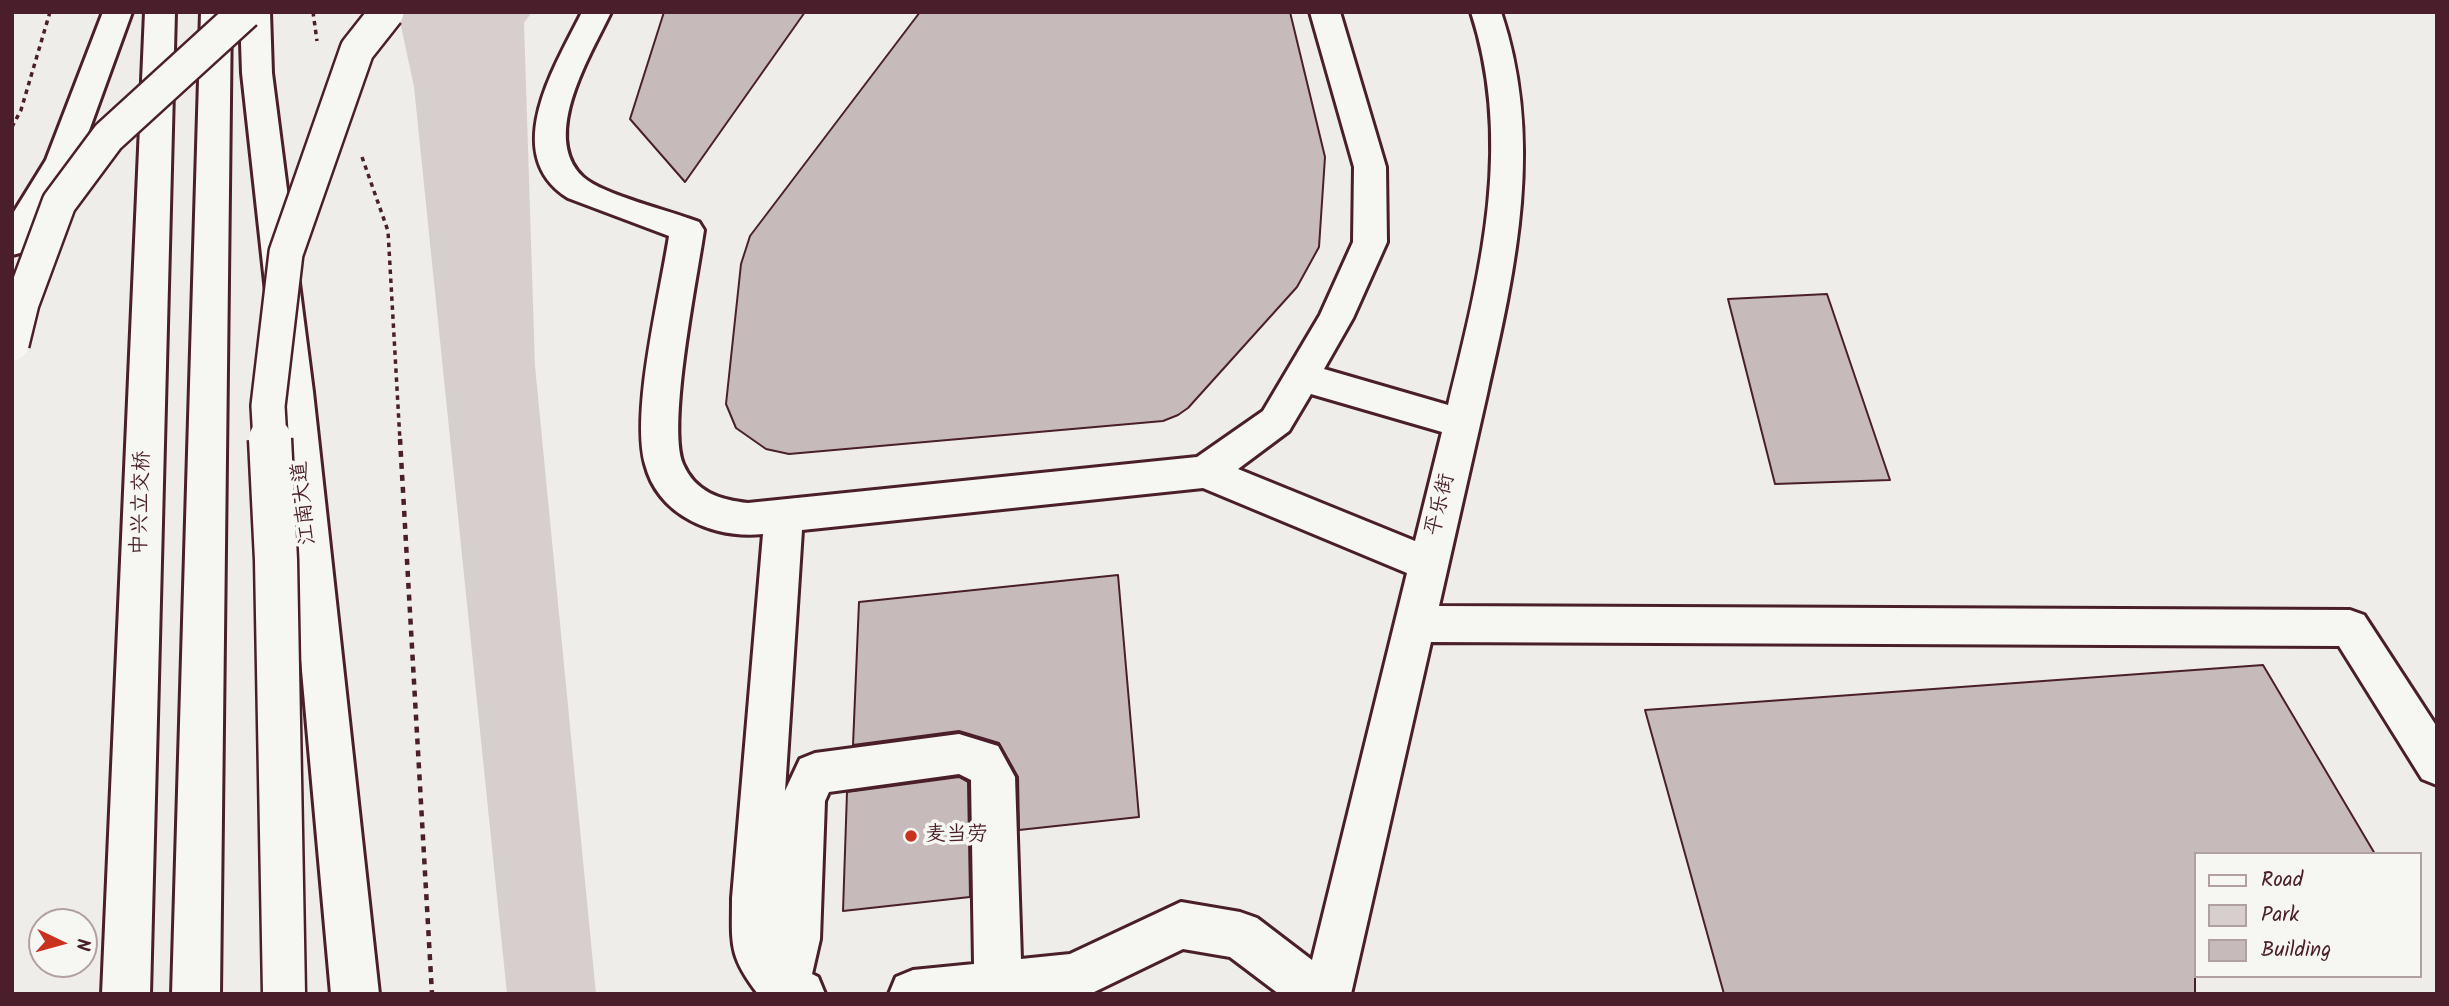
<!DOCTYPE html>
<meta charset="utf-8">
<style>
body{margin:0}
#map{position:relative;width:2449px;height:1006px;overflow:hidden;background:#efedea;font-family:Kalam,sans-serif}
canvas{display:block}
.frame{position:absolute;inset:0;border:14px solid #4a1f2b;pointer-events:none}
.legend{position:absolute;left:2194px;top:852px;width:228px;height:126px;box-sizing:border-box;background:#f6f6f2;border:2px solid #b1a0a2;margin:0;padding:9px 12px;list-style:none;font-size:21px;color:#4a1f2b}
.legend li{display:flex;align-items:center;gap:14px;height:35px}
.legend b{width:35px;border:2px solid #b1a0a2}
.north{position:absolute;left:28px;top:908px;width:70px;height:70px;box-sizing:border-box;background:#f6f6f2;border:2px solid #b1a0a2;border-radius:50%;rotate:95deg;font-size:19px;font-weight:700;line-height:28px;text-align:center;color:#4a1f2b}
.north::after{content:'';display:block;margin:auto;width:24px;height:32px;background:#c8321e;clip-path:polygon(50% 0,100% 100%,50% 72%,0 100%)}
</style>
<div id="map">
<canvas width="2449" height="1006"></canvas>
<div class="frame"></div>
<ul class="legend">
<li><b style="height:9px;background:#f6f6f2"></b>Road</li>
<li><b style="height:19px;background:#d7cfce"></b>Park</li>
<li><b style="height:19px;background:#c6babb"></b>Building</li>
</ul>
<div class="north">N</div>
</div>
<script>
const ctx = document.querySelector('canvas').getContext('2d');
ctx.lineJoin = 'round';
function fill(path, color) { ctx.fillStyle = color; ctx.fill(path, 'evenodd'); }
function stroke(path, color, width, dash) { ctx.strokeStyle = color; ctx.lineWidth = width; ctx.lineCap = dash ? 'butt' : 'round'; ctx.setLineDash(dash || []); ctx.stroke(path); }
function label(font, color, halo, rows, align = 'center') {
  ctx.font = font + ' Kalam,"LXGW WenKai TC",sans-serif'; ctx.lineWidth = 7; ctx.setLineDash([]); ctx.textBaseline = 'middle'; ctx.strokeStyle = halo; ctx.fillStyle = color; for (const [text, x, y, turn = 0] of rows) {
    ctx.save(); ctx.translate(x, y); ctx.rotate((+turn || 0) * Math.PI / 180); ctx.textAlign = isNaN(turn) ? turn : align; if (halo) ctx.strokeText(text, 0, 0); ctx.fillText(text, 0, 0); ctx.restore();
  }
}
fill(new Path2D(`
 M398 12H532L524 23 535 366 596 994H507L414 87Z`), '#d7cfce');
const building = new Path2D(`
 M664 12H805L685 182 630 119Z
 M920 12H1290L1325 157 1319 247 1297 287 1188 408 1178 415 1163 421 789 454 766 449 736 428 726 404 741 264 750 236Z
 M1827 294 1890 480 1775 484 1728 299Z
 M1118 575 1139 817 1019 830 1018 777 999 743 959 731 853 745 859 602Z
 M2263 665 2375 854H2195V994H1724L1645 710Z
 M959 777 968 782 970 897 843 911 847 792Z`);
fill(building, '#c6babb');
stroke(building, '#4a1f2b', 2);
const minor = new Path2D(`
 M582 12H611C592 53 539 136 583 177 603 195 671 211 699 222L704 230C697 279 667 425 683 464 695 492 720 500 748 503L1197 457 1263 411 1320 315 1353 242 1354 167 1310 12H1340L1386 167 1387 242 1353 318 1324 369 1448 405C1480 275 1514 144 1471 12H1501C1544 140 1516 267 1487 394 1471 465 1455 535 1439 606L2350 610 2364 615 2437 727V785L2422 779 2339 646 1431 642 1351 994H1279L1230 957 1183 949 1090 994H889L896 977 913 970 974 964 971 780 959 774 829 792 825 801 820 939 812 974 818 977 825 994H758C728 955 732 944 732 898L763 534C714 539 658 516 645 464 631 410 660 295 669 236L568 198C498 154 557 63 582 12ZM1311 394 1442 432 1415 541 1238 469 1289 431ZM1203 488 1407 573 1312 960 1257 918 1240 912 1181 902 1070 954 1021 959 1015 777 998 746 959 734 815 753 800 759 785 791 802 530Z`);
const major = new Path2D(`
 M103 12H132L78 161 24 252 12 255V215L46 160Z
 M240 12H270L272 73 313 392 379 994H331L277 392 242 73Z`);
const highway = new Path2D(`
 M145 12H175L150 994H102Z
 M201 12H231L220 994H172Z`);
stroke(minor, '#4a1f2b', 6);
stroke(major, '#4a1f2b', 6);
stroke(highway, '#4a1f2b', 6);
stroke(new Path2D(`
 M313 12 317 41
 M12 127 21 110 50 12
 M362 157 388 231 400 441`), '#4a1f2b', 3.5, [4.5, 4.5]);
stroke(new Path2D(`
 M400 439 432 994`), '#4a1f2b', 4.5, [6, 6]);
fill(minor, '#f6f6f2');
fill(major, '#f6f6f2');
fill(highway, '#f6f6f2');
const highwayBridgeFar1 = new Path2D(`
 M12 344 22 303 59 203 108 137 245 12
 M270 441 268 406 286 253 357 50 387 12`);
const highwayBridge = new Path2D(`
 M270 439 276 560 284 994`);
stroke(highwayBridgeFar1, '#4a1f2b', 38, []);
stroke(highwayBridge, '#4a1f2b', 47, []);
stroke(highwayBridgeFar1, '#f6f6f2', 33);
stroke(highwayBridge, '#f6f6f2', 42);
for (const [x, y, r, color] of [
 [911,836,7,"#c8321e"]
]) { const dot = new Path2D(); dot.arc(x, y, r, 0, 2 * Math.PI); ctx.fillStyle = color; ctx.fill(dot); stroke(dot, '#f6f6f2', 2.5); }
label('21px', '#4a1f2b', '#f6f6f2', [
 ["中兴立交桥",143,503,-88],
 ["江南大道",306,503,-96],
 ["平乐街",1442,505,-76]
]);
label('21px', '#4a1f2b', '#f6f6f2', [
 ["麦当劳",925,836]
], 'left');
</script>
